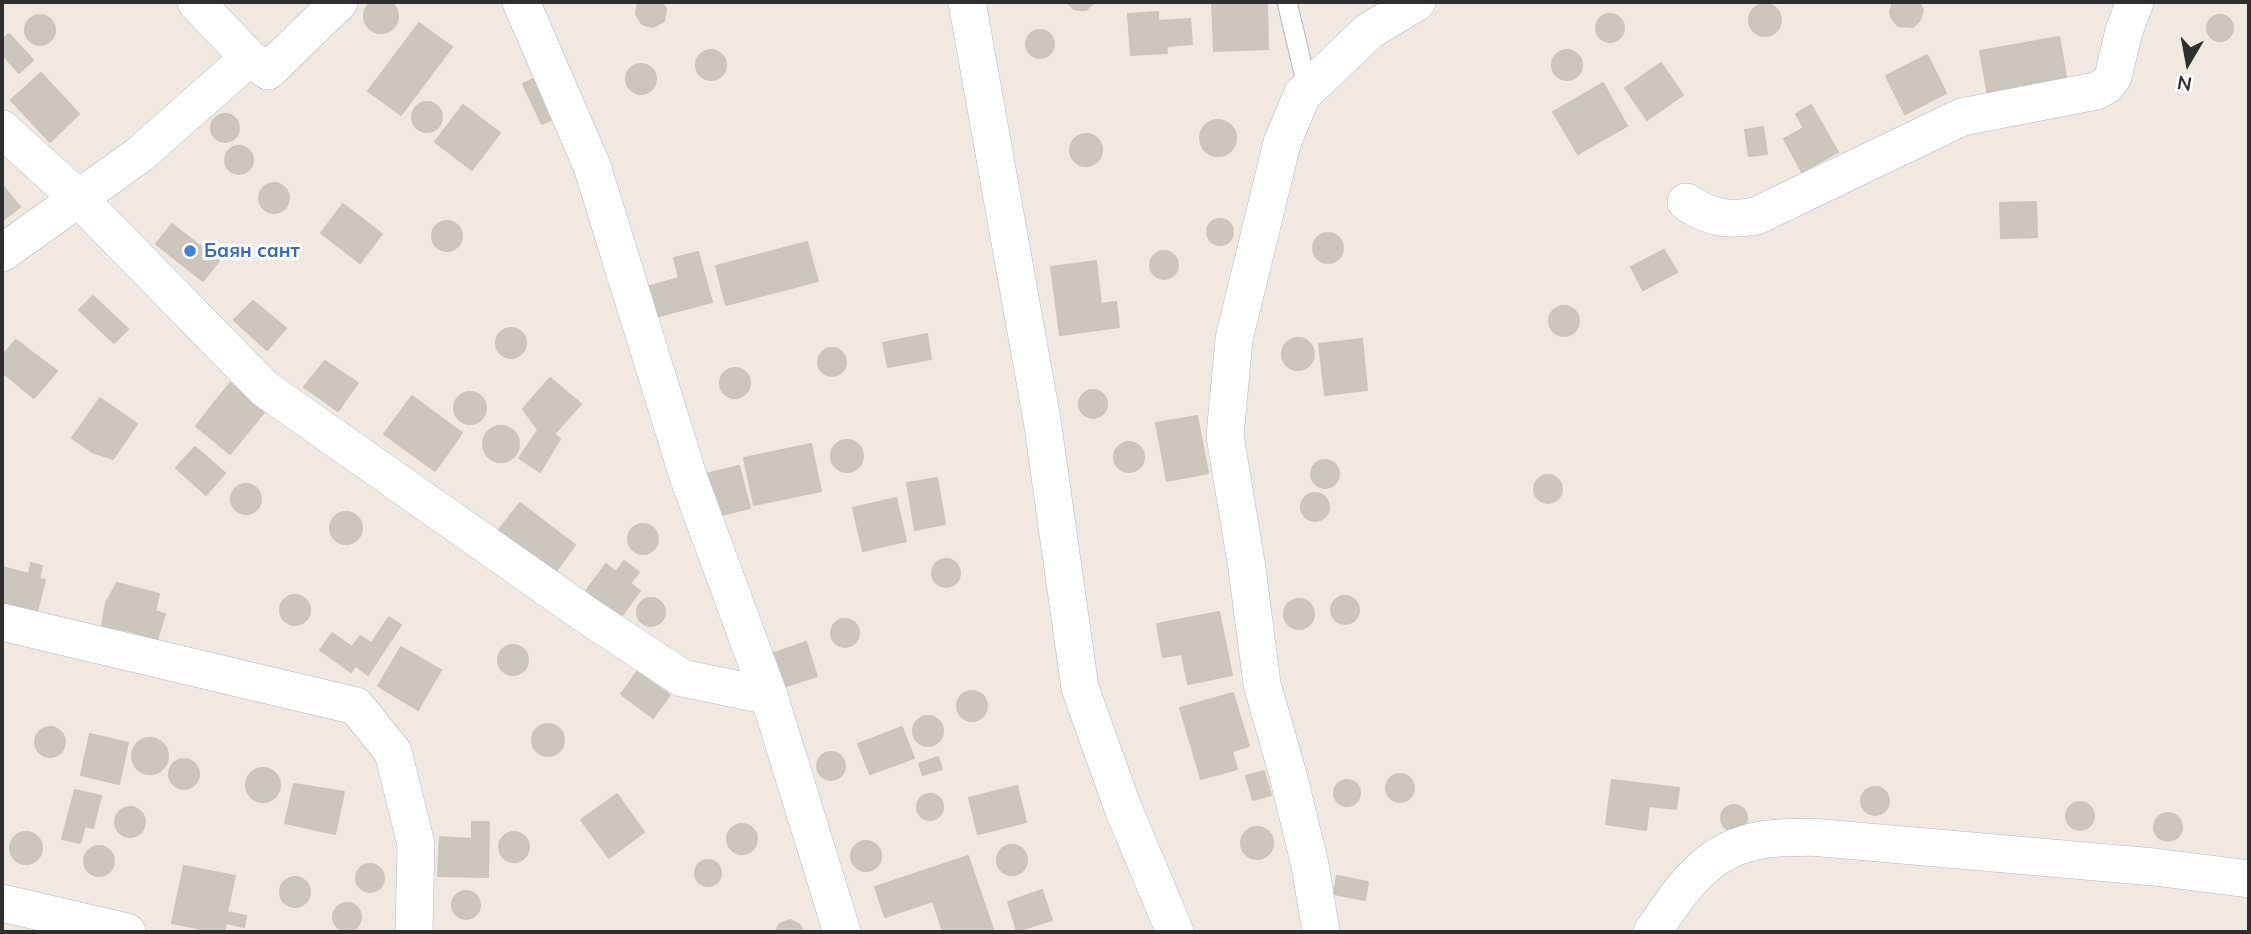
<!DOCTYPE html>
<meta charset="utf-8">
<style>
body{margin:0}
#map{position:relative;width:2251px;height:934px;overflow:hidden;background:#efe9e1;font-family:Mulish,sans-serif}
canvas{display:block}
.frame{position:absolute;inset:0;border:4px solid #2e2e2e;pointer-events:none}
.north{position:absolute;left:2153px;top:28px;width:70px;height:70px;-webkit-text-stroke:5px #fff;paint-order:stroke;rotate:190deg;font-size:19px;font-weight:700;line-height:28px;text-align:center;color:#2e2e2e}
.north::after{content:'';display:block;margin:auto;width:24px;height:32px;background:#2e2e2e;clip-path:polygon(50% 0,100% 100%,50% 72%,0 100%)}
</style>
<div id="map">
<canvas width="2251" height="934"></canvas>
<div class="frame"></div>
<div class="north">N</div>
</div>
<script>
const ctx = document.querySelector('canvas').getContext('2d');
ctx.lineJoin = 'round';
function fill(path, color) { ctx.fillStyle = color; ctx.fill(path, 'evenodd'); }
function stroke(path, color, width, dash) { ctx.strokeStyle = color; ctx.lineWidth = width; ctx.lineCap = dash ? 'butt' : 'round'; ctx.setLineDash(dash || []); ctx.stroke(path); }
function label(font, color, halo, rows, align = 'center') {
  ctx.font = font + ' Mulish,sans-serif'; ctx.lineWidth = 6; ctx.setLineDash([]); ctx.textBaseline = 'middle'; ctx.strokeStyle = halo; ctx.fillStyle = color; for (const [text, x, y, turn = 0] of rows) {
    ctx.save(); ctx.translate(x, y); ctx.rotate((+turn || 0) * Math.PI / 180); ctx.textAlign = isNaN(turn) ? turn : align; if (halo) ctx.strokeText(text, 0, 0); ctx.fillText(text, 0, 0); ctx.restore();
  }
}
const building = new Path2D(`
 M364 16a17 17 0 1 1 34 0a17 17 0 1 1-34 0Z
 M638 2H662L666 10 664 21 653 27 642 24 636 14Z
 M1067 2H1094L1086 10H1080L1074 9Z
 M1212 2H1267L1268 49 1214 51Z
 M1893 2H1919L1923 10 1920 20 1913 27 1898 26 1891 17 1890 12Z
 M1749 20a16 16 0 1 1 32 0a16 16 0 1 1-32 0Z
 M1158 12V21L1190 19 1192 44 1166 46 1167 53 1131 55 1128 14Z
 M1596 28a14 14 0 1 1 28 0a14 14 0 1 1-28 0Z
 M25 30a15 15 0 1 1 30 0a15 15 0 1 1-30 0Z
 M2207 28a13 13 0 1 1 26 0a13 13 0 1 1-26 0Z
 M419 23 452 47 401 115 368 91Z
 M1026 44a14 14 0 1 1 28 0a14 14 0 1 1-28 0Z
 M9 34 33 60 19 73 2 54V40Z
 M2059 37 2068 87 1989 101 1980 51Z
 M696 65a15 15 0 1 1 30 0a15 15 0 1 1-30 0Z
 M1552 65a15 15 0 1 1 30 0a15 15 0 1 1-30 0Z
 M1927 55 1946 93 1905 114 1886 76Z
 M1661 63 1683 95 1647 120 1625 88Z
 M626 79a15 15 0 1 1 30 0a15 15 0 1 1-30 0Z
 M41 73 79 114 50 142 11 100Z
 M544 74 563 114 542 124 523 84Z
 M1603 83 1627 126 1578 154 1553 112Z
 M412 117a15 15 0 1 1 30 0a15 15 0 1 1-30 0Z
 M463 105 500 133 472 170 435 142Z
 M1811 105 1838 152 1802 172 1784 139 1804 128 1796 114Z
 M211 128a14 14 0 1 1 28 0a14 14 0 1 1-28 0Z
 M1200 138a18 18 0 1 1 36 0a18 18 0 1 1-36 0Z
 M1763 127 1767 154 1749 156 1745 130Z
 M1070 150a16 16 0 1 1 32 0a16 16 0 1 1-32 0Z
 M225 160a14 14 0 1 1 28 0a14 14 0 1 1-28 0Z
 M259 198a15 15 0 1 1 30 0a15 15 0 1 1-30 0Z
 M2 185 20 207 2 221Z
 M2036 202 2037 237 2001 238 2000 203Z
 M343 204 382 234 360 263 321 233Z
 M1207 232a13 13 0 1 1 26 0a13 13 0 1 1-26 0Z
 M432 236a15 15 0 1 1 30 0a15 15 0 1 1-30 0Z
 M172 224 219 261 203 281 156 244Z
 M1313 248a15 15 0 1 1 30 0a15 15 0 1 1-30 0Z
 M807 242 818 281 726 305 716 266Z
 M1664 250 1677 272 1643 290 1631 267Z
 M1150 265a14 14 0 1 1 28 0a14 14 0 1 1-28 0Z
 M698 252 712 302 655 317 647 287 679 278 674 258Z
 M1096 261 1101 304 1116 302 1119 327 1060 335 1051 267Z
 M93 296 128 329 114 343 79 310Z
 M253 301 286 328 267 350 234 320Z
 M1549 321a15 15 0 1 1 30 0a15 15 0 1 1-30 0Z
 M496 343a15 15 0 1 1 30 0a15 15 0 1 1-30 0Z
 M927 334 931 359 888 367 883 343Z
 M1282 354a16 16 0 1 1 32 0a16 16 0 1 1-32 0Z
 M1362 339 1367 390 1325 395 1319 344Z
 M16 340 57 371 34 398 2 372V356Z
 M818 362a14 14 0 1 1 28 0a14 14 0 1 1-28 0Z
 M325 361 358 383 338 411 304 387Z
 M720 383a15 15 0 1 1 30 0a15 15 0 1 1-30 0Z
 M550 378 581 404 554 434 538 430 523 409Z
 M230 383 265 411 230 454 196 426Z
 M1079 404a14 14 0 1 1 28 0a14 14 0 1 1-28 0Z
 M454 408a16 16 0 1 1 32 0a16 16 0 1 1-32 0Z
 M412 396 462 433 435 471 384 434Z
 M100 398 137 424 113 459 92 452 72 438Z
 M1197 416 1208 473 1167 481 1156 423Z
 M483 444a18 18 0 1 1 36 0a18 18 0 1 1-36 0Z
 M538 430 554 434 560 439 540 472 519 458Z
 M831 456a16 16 0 1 1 32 0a16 16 0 1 1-32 0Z
 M1114 457a15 15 0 1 1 30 0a15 15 0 1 1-30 0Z
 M811 444 821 491 754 505 744 458Z
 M195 447 225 473 206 495 176 468Z
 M1311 474a14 14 0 1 1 28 0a14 14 0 1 1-28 0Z
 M739 466 750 508 713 517 702 475Z
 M1534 489a14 14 0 1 1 28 0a14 14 0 1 1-28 0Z
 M937 478 945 524 915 530 907 483Z
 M231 499a15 15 0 1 1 30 0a15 15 0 1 1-30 0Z
 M1301 507a14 14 0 1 1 28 0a14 14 0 1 1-28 0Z
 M896 498 906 541 863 551 853 508Z
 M520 503 575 545 554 574 498 531Z
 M330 528a16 16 0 1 1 32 0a16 16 0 1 1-32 0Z
 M628 539a15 15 0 1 1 30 0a15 15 0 1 1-30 0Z
 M932 573a14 14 0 1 1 28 0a14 14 0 1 1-28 0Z
 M624 561 639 572 630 583 640 591 620 618 585 592 606 564 616 572Z
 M31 563 42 566 39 579 45 580 37 611 2 603V567L29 574Z
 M117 583 159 594 155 611 165 614 157 640 130 631 102 626 106 603Z
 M280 610a15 15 0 1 1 30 0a15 15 0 1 1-30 0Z
 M1331 610a14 14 0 1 1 28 0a14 14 0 1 1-28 0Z
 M637 612a14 14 0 1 1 28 0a14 14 0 1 1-28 0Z
 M1284 614a15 15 0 1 1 30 0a15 15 0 1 1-30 0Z
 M1219 612 1232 675 1188 684 1182 654 1163 657 1157 624Z
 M389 617 401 625 368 675 356 666Z
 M831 633a14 14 0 1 1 28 0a14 14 0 1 1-28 0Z
 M332 633 352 647 360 636 371 643 351 672 320 650Z
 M806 642 817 676 777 689 766 656Z
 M498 660a15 15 0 1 1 30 0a15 15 0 1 1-30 0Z
 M401 647 441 670 418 710 378 686Z
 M637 672 670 695 653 718 621 694Z
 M957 706a15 15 0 1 1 30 0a15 15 0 1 1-30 0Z
 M1233 693 1249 746 1232 751 1237 769 1201 779 1180 708Z
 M913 731a15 15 0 1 1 30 0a15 15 0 1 1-30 0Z
 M532 740a16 16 0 1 1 32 0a16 16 0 1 1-32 0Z
 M35 742a15 15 0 1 1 30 0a15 15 0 1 1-30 0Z
 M902 727 914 758 870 774 858 744Z
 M90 734 128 743 119 784 81 775Z
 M132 756a18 18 0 1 1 36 0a18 18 0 1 1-36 0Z
 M817 766a14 14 0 1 1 28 0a14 14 0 1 1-28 0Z
 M938 757 942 769 923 775 919 764Z
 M169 774a15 15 0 1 1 30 0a15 15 0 1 1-30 0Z
 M246 785a17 17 0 1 1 34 0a17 17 0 1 1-34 0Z
 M1264 771 1271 795 1253 800 1246 776Z
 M1386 788a14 14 0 1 1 28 0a14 14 0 1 1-28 0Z
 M1334 793a13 13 0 1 1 26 0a13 13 0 1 1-26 0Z
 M1612 780 1679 788 1676 809 1649 806 1646 830 1606 824Z
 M294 784 344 792 335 834 285 823Z
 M1017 786 1026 822 978 834 969 798Z
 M1861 801a14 14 0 1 1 28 0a14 14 0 1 1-28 0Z
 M75 790 101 796 93 828 85 826 80 843 62 839Z
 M917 807a13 13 0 1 1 26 0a13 13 0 1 1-26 0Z
 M617 794 644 832 609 858 581 820Z
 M2066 816a14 14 0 1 1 28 0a14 14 0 1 1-28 0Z
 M1721 818a13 13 0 1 1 26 0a13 13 0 1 1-26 0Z
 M115 822a15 15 0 1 1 30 0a15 15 0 1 1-30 0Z
 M2154 827a14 14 0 1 1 28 0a14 14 0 1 1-28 0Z
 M472 822H489L488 877 438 876 440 837 472 839Z
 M727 839a15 15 0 1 1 30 0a15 15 0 1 1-30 0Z
 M1241 843a16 16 0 1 1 32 0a16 16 0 1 1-32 0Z
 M10 848a16 16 0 1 1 32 0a16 16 0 1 1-32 0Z
 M499 847a15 15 0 1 1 30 0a15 15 0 1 1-30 0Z
 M851 856a15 15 0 1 1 30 0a15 15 0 1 1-30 0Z
 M997 860a15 15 0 1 1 30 0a15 15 0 1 1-30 0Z
 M84 861a15 15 0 1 1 30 0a15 15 0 1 1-30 0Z
 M968 856 994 932H943L933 901 885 917 875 887Z
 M695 873a13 13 0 1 1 26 0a13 13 0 1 1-26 0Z
 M356 878a14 14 0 1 1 28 0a14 14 0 1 1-28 0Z
 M184 866 235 876 227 912 246 916 244 927 226 923 224 932H216L172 923Z
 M1337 876 1368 882 1365 900 1334 894Z
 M280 892a15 15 0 1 1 30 0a15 15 0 1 1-30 0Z
 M1042 890 1052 920 1017 931 1008 902Z
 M452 905a14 14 0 1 1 28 0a14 14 0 1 1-28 0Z
 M333 917a14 14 0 1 1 28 0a14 14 0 1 1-28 0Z
 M790 920 800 925 803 932H775L780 924Z`);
fill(building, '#cbc7bf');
stroke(building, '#cbc5ba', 2);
const service = new Path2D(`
 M1287 2 1308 90`);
const minor = new Path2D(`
 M196 2 249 58
 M521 2 592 166 688 476 769 696
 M967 2 1042 420 1080 688 1123 808 1175 932
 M2 129 78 198 265 389 585 614 682 678 769 696 842 932
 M1686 202C1710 218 1728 221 1756 216L1962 117 2096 91 2107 85 2113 77 2124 31 2135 2
 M2 253 139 155 249 58 268 71 339 2
 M2 622 356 706 393 752 416 844 414 932
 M2 903 127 932
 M1321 932 1310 865 1288 775 1262 684 1247 568 1225 436 1234 339 1282 143 1302 95 1369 31 1417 2
 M1652 932C1681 890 1706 849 1761 840 1777 837 1795 838 1811 837L2154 867 2249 879`);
stroke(service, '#b4b7c1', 21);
stroke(minor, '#b4b7c1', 38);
stroke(service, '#fff', 19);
stroke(minor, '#fff', 37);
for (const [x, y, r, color] of [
 [190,251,7,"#3f7fe0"]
]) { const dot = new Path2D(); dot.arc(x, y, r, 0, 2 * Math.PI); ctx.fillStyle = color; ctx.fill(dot); stroke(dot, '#fff', 2.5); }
label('bold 19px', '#366cbe', '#fff', [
 ["Баян сант",204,251]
], 'left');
</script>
